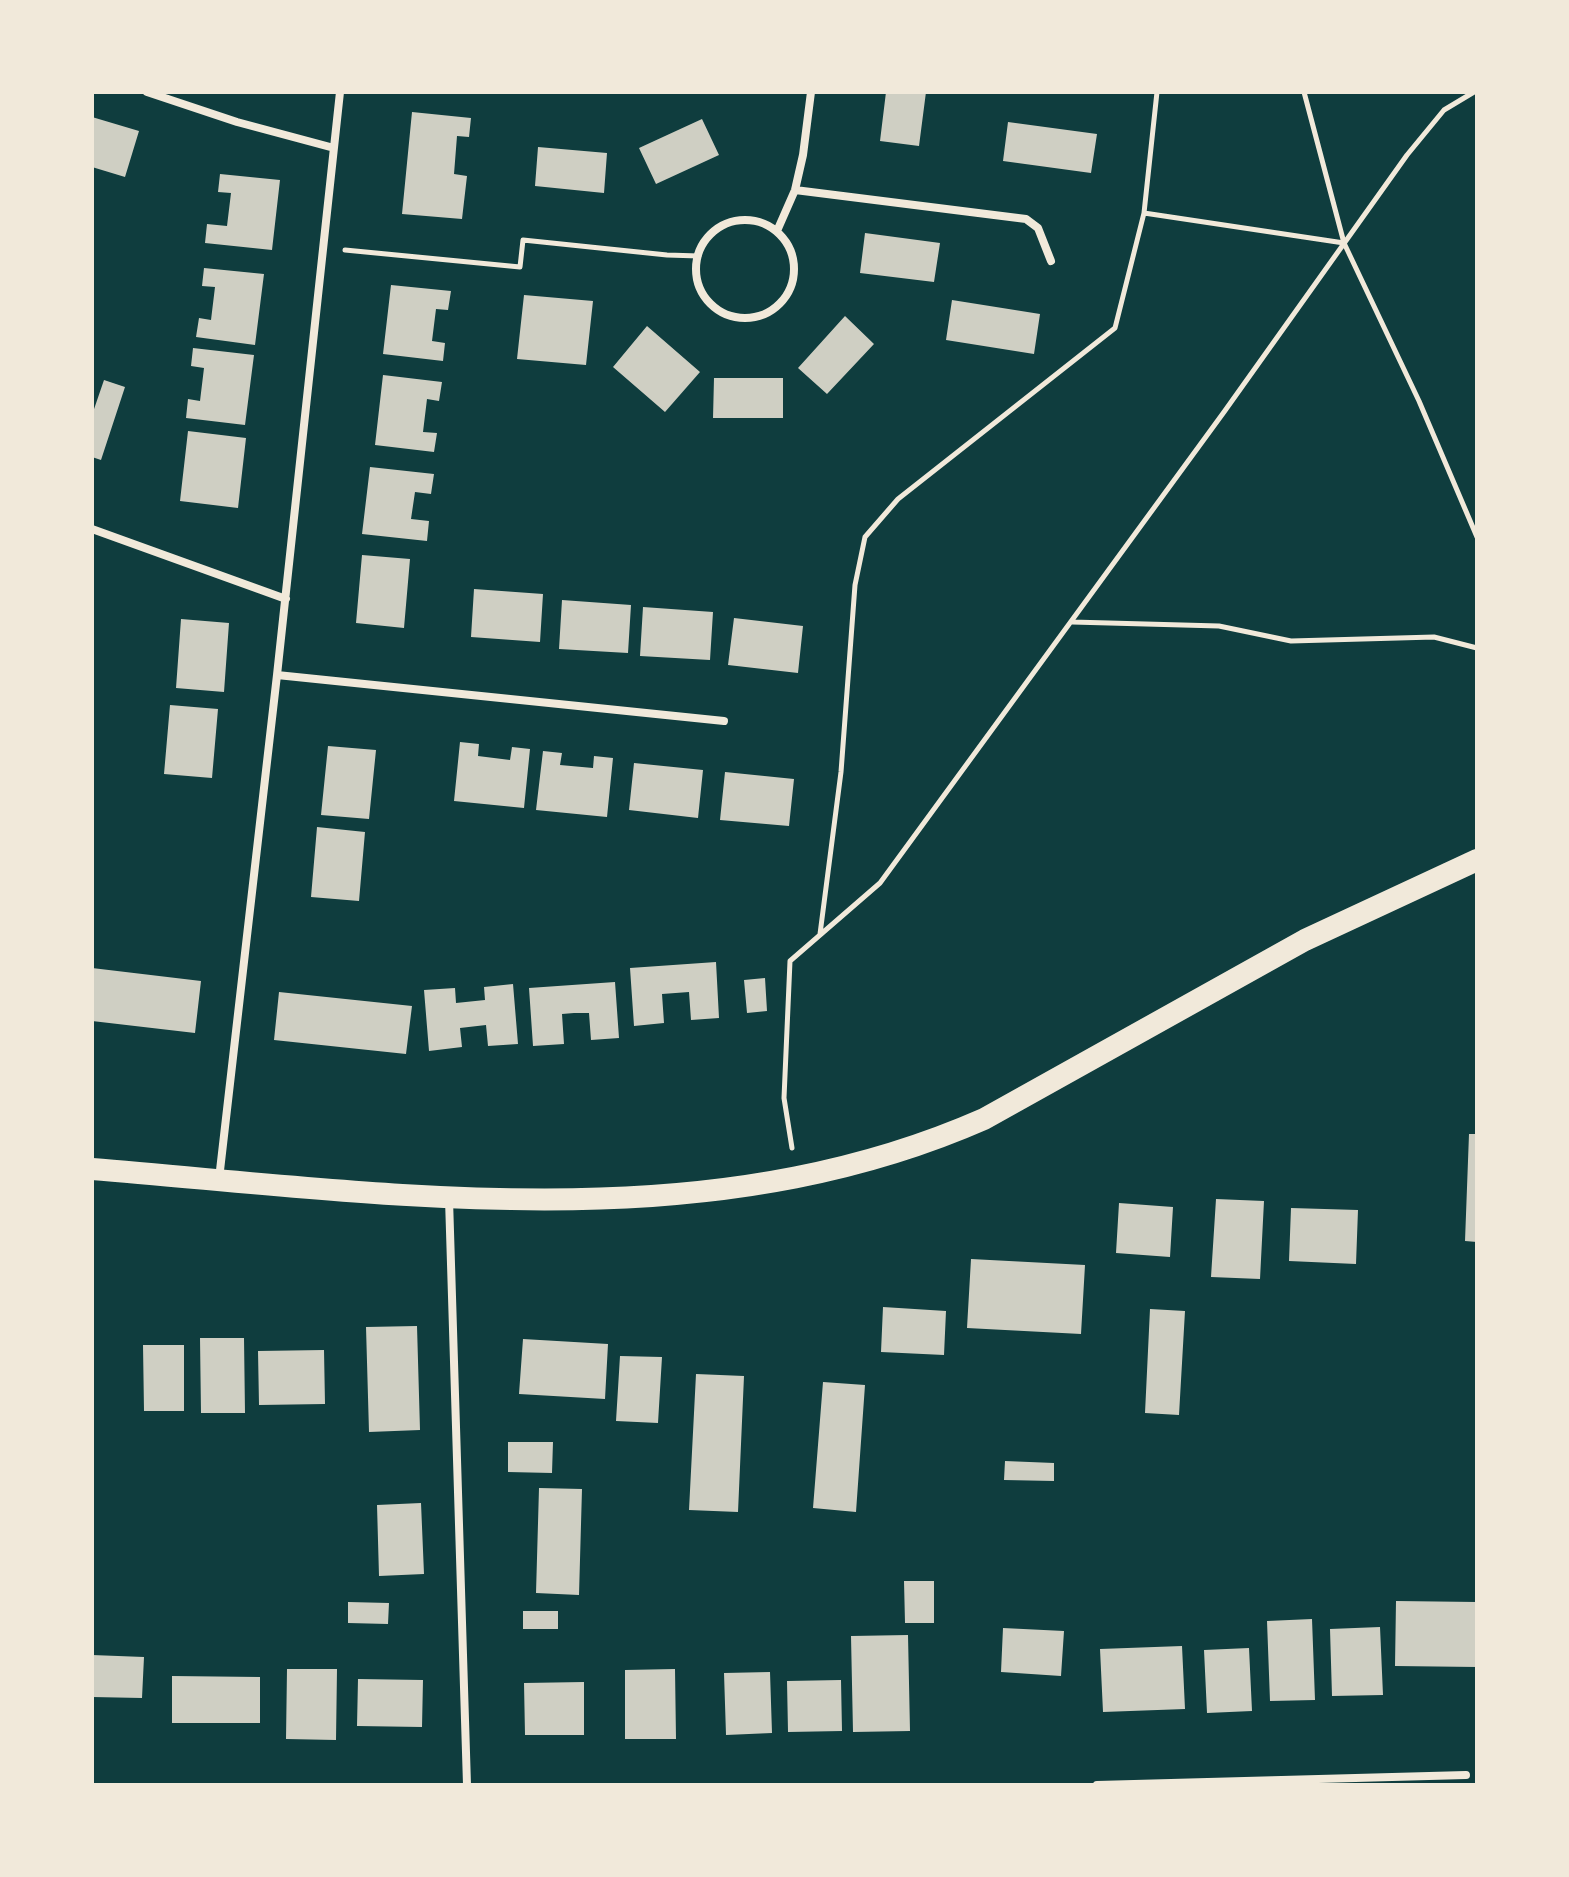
<!DOCTYPE html>
<style>
body{margin:0}
#map{position:relative;width:1569px;height:1877px;overflow:hidden;background:#0f3d3e;font-family:Raleway,sans-serif}
canvas{display:block}
.frame{position:absolute;inset:0;border:94px solid #f1e9da;pointer-events:none}
</style>
<div id="map">
<canvas width="1569" height="1877"></canvas>
<div class="frame"></div>
</div>
<script>
const ctx = document.querySelector('canvas').getContext('2d');
ctx.lineJoin = 'round';
function fill(path, color) { ctx.fillStyle = color; ctx.fill(path, 'evenodd'); }
function stroke(path, color, width, dash) { ctx.strokeStyle = color; ctx.lineWidth = width; ctx.lineCap = dash ? 'butt' : 'round'; ctx.setLineDash(dash || []); ctx.stroke(path); }
fill(new Path2D(`
 M886 92H926L919 146 880 141Z
 M412 112 471 118 469 137 457 136 454 174 467 176 462 219 402 214Z
 M92 117 139 131 125 177 92 167Z
 M702 119 719 155 656 184 639 148Z
 M1008 122 1097 134 1091 173 1003 161Z
 M538 147 607 153 604 193 535 186Z
 M220 174 280 180 272 250 205 243 207 224 227 226 231 193 218 192Z
 M865 233 940 243 934 282 860 273Z
 M204 268 264 274 255 345 196 337 199 318 211 320 215 287 202 286Z
 M391 285 451 291 448 310 436 309 432 341 445 343 443 361 383 354Z
 M524 295 593 301 586 365 517 359Z
 M952 300 1040 314 1034 354 946 340Z
 M845 316 874 344 827 394 798 368Z
 M647 326 700 372 665 412 613 367Z
 M193 348 254 355 245 425 186 418 188 399 200 401 204 368 191 366Z
 M383 375 442 382 439 401 427 399 423 432 437 433 434 452 375 445Z
 M714 378H783V418H713Z
 M104 380 125 387 101 460 92 457V415Z
 M188 431 246 438 238 508 180 501Z
 M370 467 434 474 431 494 415 492 411 519 429 521 427 541 362 534Z
 M362 555 410 559 404 628 356 623Z
 M474 589 543 594 540 642 471 637Z
 M562 600 631 605 628 653 559 649Z
 M643 607 713 612 710 660 640 656Z
 M734 618 803 626 798 673 728 665Z
 M181 619 229 623 224 692 176 688Z
 M170 705 218 709 212 778 164 774Z
 M460 742 479 744 478 756 510 760 512 747 530 749 524 808 454 801Z
 M328 746 376 750 369 819 321 815Z
 M543 751 562 753 560 765 593 768 594 756 613 758 607 817 536 810Z
 M634 763 703 770 698 818 629 810Z
 M725 772 794 779 789 826 720 820Z
 M317 827 365 832 359 901 311 897Z
 M716 962 719 1018 691 1020 689 992 662 994 664 1023 634 1026 630 968Z
 M92 968 201 981 195 1033 92 1021Z
 M765 978 767 1011 747 1013 744 980Z
 M615 982 619 1038 591 1040 589 1013H574L562 1014 564 1044 533 1046 529 988Z
 M513 984 518 1044 488 1046 486 1025 460 1028 462 1047 429 1051 424 990 455 988 456 1003 485 1000 484 987Z
 M279 992 412 1006 406 1054 274 1040Z
 M1469 1134H1477V1242L1465 1241Z
 M1216 1199 1264 1201 1260 1279 1211 1277Z
 M1119 1203 1173 1207 1170 1257 1116 1253Z
 M1291 1208 1358 1210 1356 1264 1289 1261Z
 M971 1259 1085 1265 1081 1334 967 1328Z
 M883 1307 946 1311 944 1355 881 1352Z
 M1150 1309 1185 1311 1179 1415 1145 1413Z
 M417 1326 420 1430 369 1432 366 1327Z
 M200 1338H244L245 1413H201Z
 M523 1339 608 1344 605 1399 519 1394Z
 M143 1345H184V1411H144Z
 M324 1350 325 1404 259 1405 258 1351Z
 M620 1356 662 1357 658 1423 616 1421Z
 M696 1374 744 1376 738 1512 689 1510Z
 M823 1382 865 1385 856 1512 813 1508Z
 M508 1442H553L552 1473 508 1472Z
 M1005 1461 1054 1463V1481L1004 1480Z
 M539 1488 582 1489 579 1595 536 1593Z
 M421 1503 424 1574 379 1576 377 1505Z
 M904 1581H934V1623H905Z
 M1396 1601 1477 1602V1667L1395 1666Z
 M348 1602 389 1603 388 1624 348 1623Z
 M523 1611H558V1629H523Z
 M1312 1619 1315 1700 1270 1701 1267 1621Z
 M1380 1627 1383 1695 1332 1696 1330 1629Z
 M1003 1628 1064 1631 1061 1676 1001 1672Z
 M908 1635 910 1731 853 1732 851 1636Z
 M1182 1646 1185 1709 1103 1712 1100 1649Z
 M1249 1648 1252 1711 1207 1713 1204 1650Z
 M92 1655 144 1657 142 1698 92 1697Z
 M287 1669H337L336 1740 286 1739Z
 M675 1669 676 1739H625V1670Z
 M770 1672 772 1733 726 1735 724 1673Z
 M172 1676 260 1677V1723H172Z
 M358 1679 423 1680 422 1727 357 1726Z
 M841 1680 842 1731 788 1732 787 1681Z
 M584 1682V1735H525L524 1683Z`), '#cfcfc3');
stroke(new Path2D(`
 M1304 92 1344 243 1419 401 1477 537
 M1144 213 1344 243
 M345 250 520 267 523 240 667 255 699 256
 M1072 622 1219 626 1291 641 1434 637 1477 648
 M820 934 841 772 855 585 865 537 898 499 1115 328 1144 213 1157 92
 M792 1148 784 1098 790 961 880 883 1224 412 1407 155 1444 110 1474 92`), '#f1e9da', 5);
stroke(new Path2D(`
 M147 92 237 122 334 148
 M795 190 1026 219 1038 228 1051 261
 M696 269a49 49 0 1 1 98 0a49 49 0 1 1-98 0Z
 M777 231 795 190 803 155 811 92
 M92 529 286 599
 M277 675 724 721
 M219 1179 277 675 340 92
 M449 1199 467 1785
 M1097 1785 1466 1775`), '#f1e9da', 8);
stroke(new Path2D(`
 M92 1169C389 1193 702 1243 984 1119L1305 940 1477 860`), '#f1e9da', 22);
</script>
